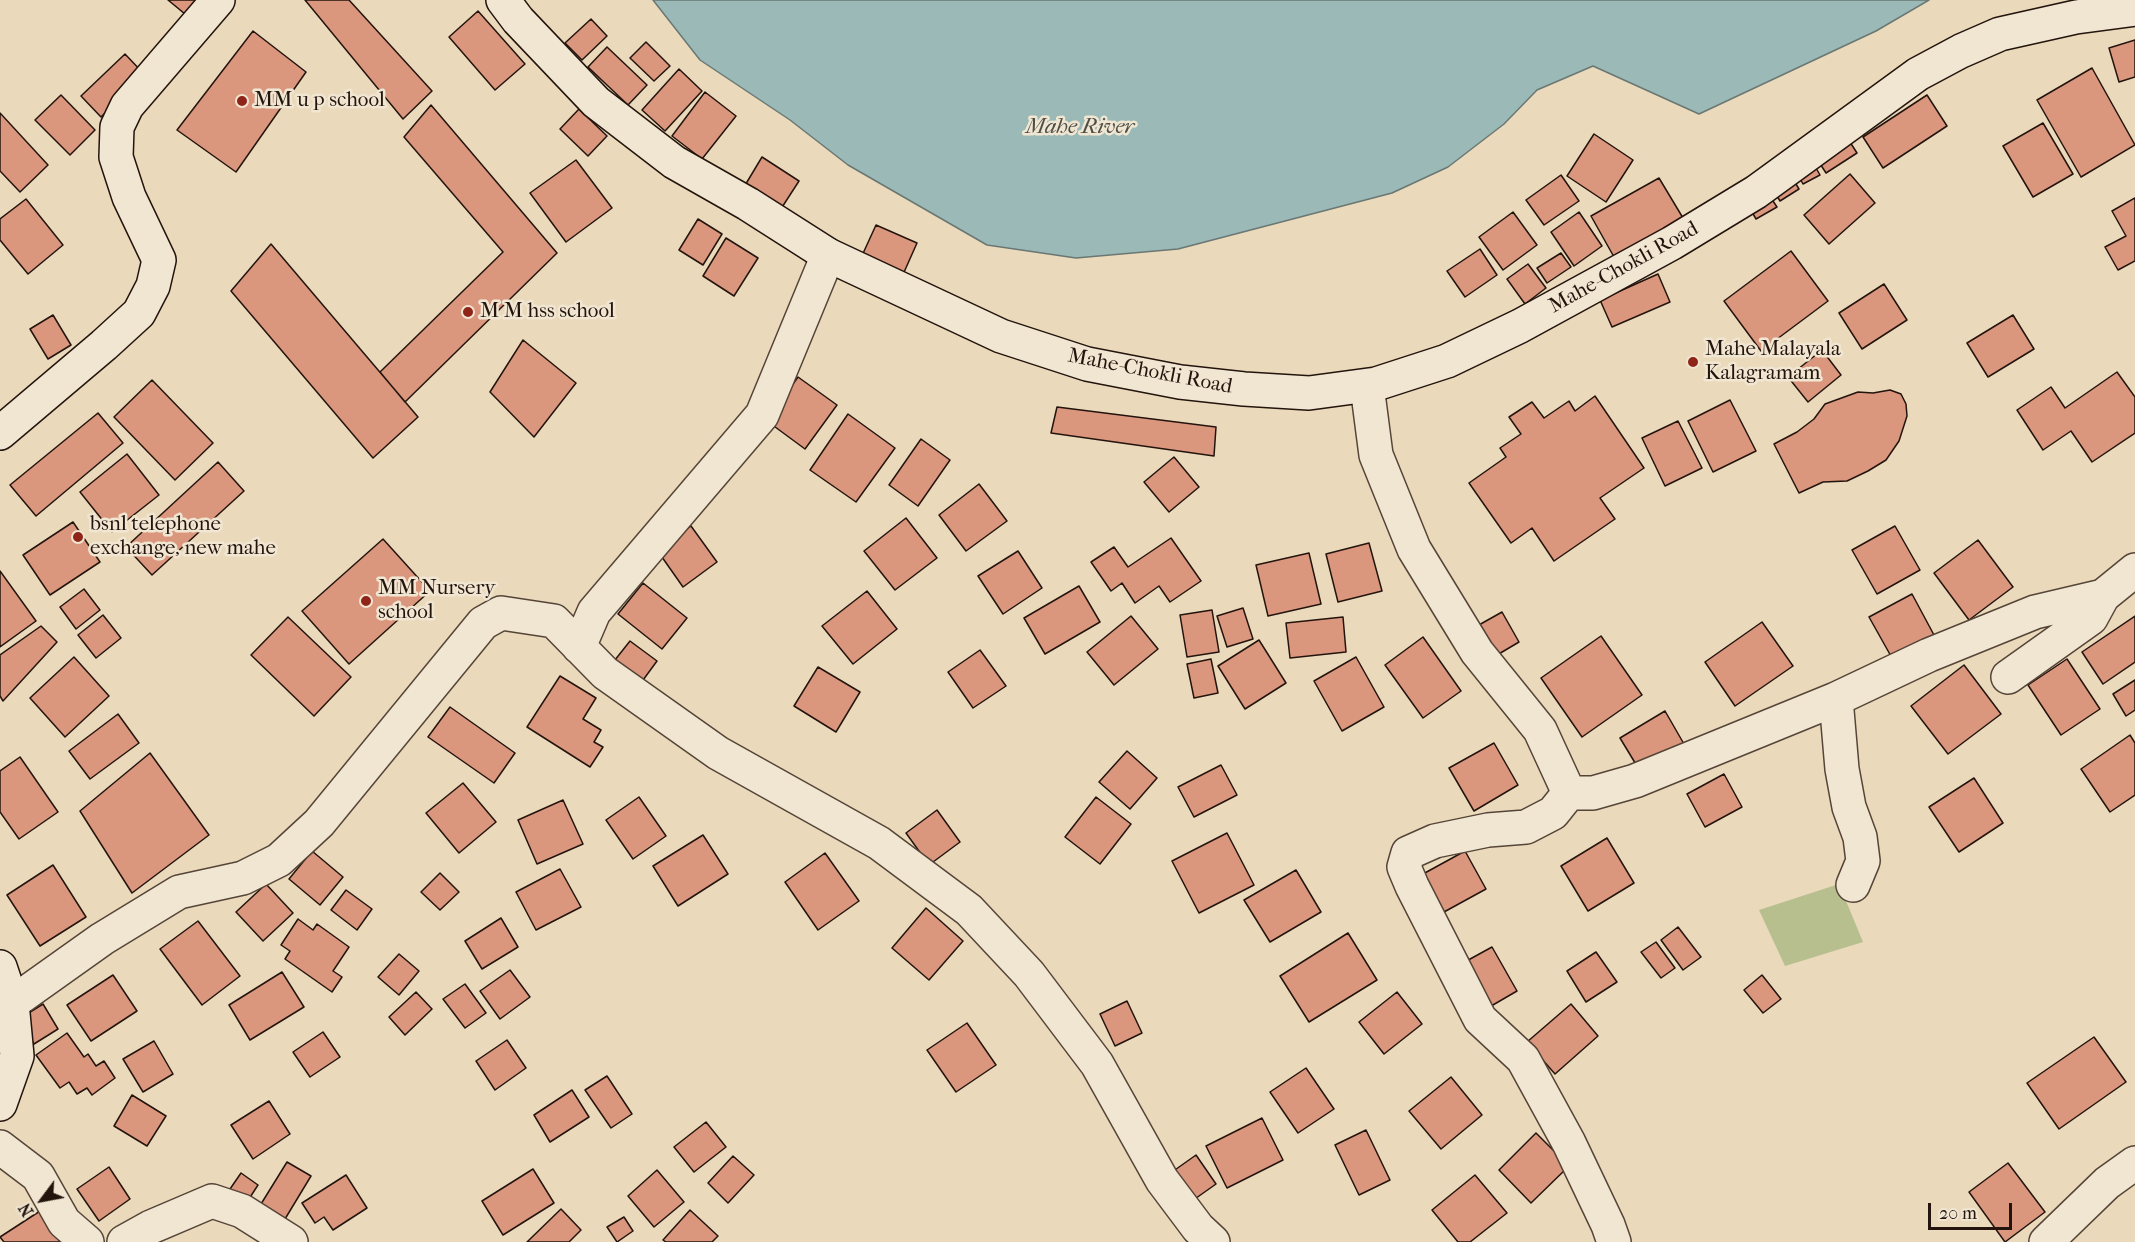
<!DOCTYPE html>
<style>
body{margin:0}
#map{position:relative;width:2135px;height:1242px;overflow:hidden;background:#ead9ba;font-family:"IM FELL French Canon",serif}
canvas{display:block}
.north{position:absolute;left:12px;top:1170px;width:60px;height:60px;-webkit-text-stroke:4px #f1e6d2;paint-order:stroke;rotate:238deg;font-size:16px;font-weight:700;line-height:24px;text-align:center;color:#23140d}
.north::after{content:'';display:block;margin:auto;width:21px;height:27px;background:#23140d;clip-path:polygon(50% 0,100% 100%,50% 72%,0 100%)}
.scale{position:absolute;left:1928px;top:1203px;width:84px;height:27px;box-sizing:border-box;border:3px solid #23140d;border-top:0;padding-left:8px;font-size:18px;line-height:21px;white-space:nowrap;color:#23140d;-webkit-text-stroke:4px #f1e6d2;paint-order:stroke}
</style>
<div id="map">
<canvas width="2135" height="1242"></canvas>
<div class="north">N</div>
<div class="scale">20 m</div>
</div>
<script>
const ctx = document.querySelector('canvas').getContext('2d');
ctx.lineJoin = 'round';
function fill(path, color) { ctx.fillStyle = color; ctx.fill(path, 'evenodd'); }
function stroke(path, color, width, dash) { ctx.strokeStyle = color; ctx.lineWidth = width; ctx.lineCap = dash ? 'butt' : 'round'; ctx.setLineDash(dash || []); ctx.stroke(path); }
function label(font, color, halo, rows, align = 'center') {
  ctx.font = font + ' "IM FELL French Canon",serif'; ctx.lineWidth = 5; ctx.setLineDash([]); ctx.textBaseline = 'middle'; ctx.strokeStyle = halo; ctx.fillStyle = color; for (const [text, x, y, turn = 0] of rows) {
    ctx.save(); ctx.translate(x, y); ctx.rotate((+turn || 0) * Math.PI / 180); ctx.textAlign = isNaN(turn) ? turn : align; if (halo) ctx.strokeText(text, 0, 0); ctx.fillText(text, 0, 0); ctx.restore();
  }
}
fill(new Path2D(`
 M1839 884 1863 942 1785 966 1759 910Z`), '#b7bf8f');
const water = new Path2D(`
 M653 0H1929L1876 31 1699 114 1593 66 1537 90 1504 124 1448 167 1392 193 1178 249 1076 258 987 245 848 165 790 120 700 60Z`);
fill(water, '#9ab9b7');
stroke(water, '#6a7773', 1.5);
const building = new Path2D(`
 M168 0H206L191 19Z
 M305 0H349L432 91 403 119Z
 M478 11 525 64 495 90 449 37Z
 M591 19 607 36 582 60 565 43Z
 M253 31 306 72 236 172 177 130Z
 M2135 40V77L2119 82 2109 48Z
 M646 42 670 66 654 81 630 58Z
 M607 47 647 85 628 105 588 67Z
 M125 54 144 74 101 117 81 96Z
 M2092 68 2135 145 2081 177 2037 100Z
 M679 69 702 91 665 131 642 110Z
 M705 92 736 116 702 159 672 136Z
 M61 95 95 130 70 155 35 120Z
 M1927 95 1947 126 1883 168 1863 137Z
 M431 105 557 253 405 402 380 372 503 252 404 137Z
 M579 109 607 136 588 156 560 129Z
 M0 113 48 165 20 192 0 171Z
 M2043 123 2073 174 2033 197 2003 146Z
 M1594 134 1633 160 1606 202 1567 176Z
 M1848 139 1857 153 1826 173 1817 159Z
 M762 157 799 181 777 215 741 192Z
 M576 160 612 208 566 242 530 193Z
 M1812 161 1820 175 1803 184 1795 170Z
 M1790 174 1799 189 1780 201 1771 186Z
 M1850 174 1875 203 1829 244 1804 215Z
 M1561 175 1579 201 1544 225 1526 200Z
 M1659 178 1683 218 1614 257 1591 216Z
 M1769 195 1777 207 1756 219 1749 207Z
 M2135 198V261L2118 270 2105 247 2126 236 2112 211Z
 M26 199 63 245 28 274 0 240V219Z
 M1513 212 1537 245 1503 270 1479 237Z
 M1579 212 1602 246 1574 266 1551 232Z
 M698 219 722 234 703 265 679 250Z
 M876 225 917 243 901 279 860 260Z
 M726 238 758 258 734 296 703 276Z
 M271 244 418 417 373 458 231 291Z
 M1480 249 1497 275 1465 297 1447 271Z
 M1791 251 1828 301 1761 351 1724 301Z
 M1561 253 1571 267 1547 283 1537 268Z
 M1528 264 1546 288 1525 304 1507 279Z
 M1658 274 1670 302 1612 327 1600 300Z
 M1884 284 1907 320 1862 349 1839 313Z
 M53 315 71 345 48 359 30 329Z
 M2013 315 2034 349 1988 377 1967 343Z
 M523 340 576 383 534 437 490 392Z
 M1822 350 1841 375 1808 402 1788 377Z
 M2117 372 2135 397V433L2092 462 2071 431 2043 450 2017 410 2051 387 2065 408Z
 M798 377 837 405 805 449 767 421Z
 M152 380 213 443 175 480 114 417Z
 M1890 390 1901 394 1906 404 1907 416 1899 441 1886 460 1868 471 1847 481 1823 482 1799 493 1774 444 1797 432 1814 419 1825 404 1858 392 1873 393Z
 M1595 396 1644 468 1600 498 1615 519 1554 561 1532 528 1511 543 1469 483 1506 457 1500 448 1521 434 1509 417 1532 402 1544 418 1569 401 1575 411Z
 M1730 400 1756 451 1713 472 1688 421Z
 M1057 407 1216 427 1214 456 1051 433Z
 M98 413 123 443 36 516 10 485Z
 M848 414 895 448 856 502 810 470Z
 M1678 421 1702 468 1665 486 1642 438Z
 M921 439 950 460 918 506 889 485Z
 M127 454 159 495 112 532 80 492Z
 M1174 457 1199 487 1169 512 1144 482Z
 M218 462 244 491 152 575 126 547Z
 M979 484 1007 521 966 551 939 515Z
 M906 518 937 558 895 590 864 551Z
 M73 522 100 562 50 595 23 555Z
 M691 526 717 562 683 587 657 550Z
 M1895 526 1920 570 1877 594 1852 550Z
 M1171 538 1201 581 1170 602 1159 586 1135 603 1122 583 1111 591 1091 562 1114 547 1128 567Z
 M383 539 430 591 349 664 302 611Z
 M1978 540 2013 587 1969 620 1934 573Z
 M1369 543 1382 591 1338 602 1326 554Z
 M1018 551 1042 588 1003 614 978 576Z
 M1309 553 1321 604 1268 616 1256 565Z
 M0 571 36 621 0 647Z
 M643 583 687 618 662 649 618 614Z
 M1079 586 1100 622 1045 654 1024 618Z
 M84 589 100 610 76 629 60 607Z
 M867 591 897 629 853 664 822 626Z
 M1912 594 1934 635 1892 658 1869 617Z
 M1243 608 1253 639 1227 647 1217 616Z
 M1212 610 1219 652 1187 657 1180 615Z
 M1502 612 1519 642 1487 661 1470 630Z
 M103 615 121 638 96 658 78 635Z
 M1131 616 1158 649 1114 685 1087 652Z
 M2135 616V662L2103 684 2082 652Z
 M288 617 351 677 314 716 251 655Z
 M1343 617 1346 652 1290 658 1286 623Z
 M1762 622 1793 666 1735 706 1705 662Z
 M41 626 57 642 3 701 0 696V655Z
 M1601 636 1642 695 1582 737 1541 678Z
 M1423 637 1461 691 1423 718 1385 665Z
 M1259 640 1286 683 1245 709 1218 666Z
 M630 641 657 661 635 691 607 670Z
 M980 650 1006 686 973 708 948 672Z
 M74 657 109 696 65 737 30 698Z
 M1356 657 1384 707 1342 731 1314 681Z
 M1211 659 1218 693 1194 698 1187 664Z
 M2067 659 2100 709 2061 735 2028 685Z
 M1964 665 2001 714 1948 754 1911 706Z
 M818 667 860 692 836 732 794 706Z
 M560 676 596 698 583 719 601 730 594 742 603 747 590 767 527 727Z
 M2135 680V710L2126 716 2113 694Z
 M450 707 515 753 494 783 428 737Z
 M1665 711 1684 744 1640 771 1620 738Z
 M118 714 139 743 90 779 69 751Z
 M2130 735 2135 743V795L2110 812 2081 769Z
 M1494 743 1518 785 1474 811 1449 768Z
 M1127 751 1157 778 1130 809 1099 782Z
 M150 753 209 835 132 893 80 811Z
 M20 757 58 812 19 839 0 812V771Z
 M1221 765 1237 795 1194 817 1178 787Z
 M1724 774 1742 807 1705 827 1687 794Z
 M1974 778 2003 823 1959 852 1929 807Z
 M463 783 496 822 459 853 426 813Z
 M639 797 666 836 633 859 606 820Z
 M1096 797 1131 824 1100 864 1065 837Z
 M563 800 583 844 537 864 518 820Z
 M937 810 960 842 929 865 906 833Z
 M1227 833 1254 885 1199 913 1172 861Z
 M703 835 728 874 678 906 653 866Z
 M1607 838 1634 883 1588 911 1561 866Z
 M312 851 343 877 320 905 289 879Z
 M1465 851 1486 889 1444 912 1423 874Z
 M825 853 859 901 818 930 785 882Z
 M53 865 86 917 40 946 7 895Z
 M560 869 581 907 536 930 516 892Z
 M1296 870 1321 912 1270 942 1244 900Z
 M440 873 459 892 440 910 421 892Z
 M266 884 293 913 263 941 236 912Z
 M346 890 372 909 357 930 331 910Z
 M926 908 963 941 929 980 892 948Z
 M501 918 518 947 482 969 465 941Z
 M298 919 313 930 317 924 349 947 333 971 342 977 332 992 285 959 290 951 281 945Z
 M198 921 240 976 202 1005 160 949Z
 M1678 927 1701 957 1683 970 1661 940Z
 M1348 933 1377 980 1309 1022 1280 976Z
 M1656 942 1675 968 1661 978 1641 952Z
 M1492 947 1517 991 1486 1009 1461 964Z
 M1596 952 1617 982 1586 1002 1567 971Z
 M399 954 419 971 399 995 378 977Z
 M510 970 530 997 500 1019 480 991Z
 M282 972 304 1007 250 1040 229 1005Z
 M113 975 137 1011 91 1041 67 1005Z
 M1762 975 1781 999 1763 1013 1744 990Z
 M465 984 486 1013 465 1028 443 999Z
 M416 992 432 1009 405 1035 389 1017Z
 M1397 992 1422 1024 1384 1054 1359 1022Z
 M1127 1001 1142 1033 1115 1046 1100 1014Z
 M43 1004 58 1029 34 1044 19 1019Z
 M1571 1004 1598 1036 1555 1074 1527 1042Z
 M967 1023 996 1065 956 1092 927 1050Z
 M323 1032 340 1057 310 1077 293 1052Z
 M67 1033 84 1057 88 1054 96 1066 104 1061 115 1078 92 1095 87 1088 77 1094 69 1082 60 1088 36 1055Z
 M2094 1037 2126 1082 2059 1129 2027 1083Z
 M507 1040 526 1068 495 1090 476 1061Z
 M154 1041 173 1074 143 1092 123 1059Z
 M1306 1068 1334 1109 1298 1133 1270 1092Z
 M607 1076 632 1114 611 1128 585 1090Z
 M1451 1077 1482 1115 1441 1149 1409 1111Z
 M572 1090 589 1117 550 1142 534 1115Z
 M132 1095 166 1116 147 1146 114 1126Z
 M269 1101 290 1134 253 1159 231 1125Z
 M1262 1118 1283 1160 1227 1188 1206 1146Z
 M706 1122 726 1147 694 1172 674 1147Z
 M1366 1130 1390 1180 1359 1195 1335 1145Z
 M1536 1133 1569 1166 1531 1203 1499 1170Z
 M1196 1155 1216 1184 1192 1201 1172 1172Z
 M733 1156 754 1175 728 1203 708 1183Z
 M287 1162 311 1176 285 1219 261 1204Z
 M2008 1163 2045 1212 2005 1242 1969 1192Z
 M109 1167 130 1199 99 1221 77 1189Z
 M533 1169 554 1203 503 1235 482 1201Z
 M657 1170 684 1202 654 1227 628 1196Z
 M241 1173 258 1185 247 1202 230 1189Z
 M346 1175 367 1208 333 1230 324 1217 315 1223 302 1203Z
 M1475 1175 1507 1213 1470 1242H1458L1432 1210Z
 M561 1209 581 1230 569 1242H527Z
 M690 1210 718 1236 712 1242H666L663 1240Z
 M40 1211 60 1242H4L0 1237Z
 M624 1217 633 1231 617 1242 607 1227Z`);
fill(building, '#db967e');
stroke(building, '#23140d', 1.5);
const street = new Path2D(`
 M1367 386 1376 455 1414 549 1477 652 1540 730 1569 793 1553 813 1526 827 1488 830 1435 841 1408 853 1404 867 1412 886 1480 1019 1523 1059 1569 1143 1608 1225 1614 1242
 M579 647 594 612 762 415 828 255
 M2008 677 2091 618 2103 596
 M1569 793H1593L1635 781 1836 699
 M1853 885 1863 861 1860 837 1849 807 1842 769 1836 699 1929 655 2035 612 2103 596 2135 570
 M12 1003 102 939 179 892 243 878 279 860 319 823 483 623 501 613 554 621 605 673 718 753 879 843 969 910 1029 974 1097 1064 1162 1180 1198 1228 1213 1242
 M0 1147 38 1176 64 1222 87 1242
 M124 1242 151 1227 212 1201 242 1211 291 1242
 M2046 1242 2107 1183 2135 1163`);
const secondary = new Path2D(`
 M503 0 518 20 596 102 674 162 748 204 828 255 1001 336 1087 364 1180 382 1244 389 1309 393 1376 384 1447 361 1520 326 1672 243 1756 192 1918 74 1961 51 2000 34 2076 17 2135 9
 M0 433 104 345 139 313 153 286 159 260 129 197 116 157 117 127 127 106 218 0
 M0 967 12 1003 17 1056 0 1104`);
stroke(street, '#554538', 36);
stroke(secondary, '#23140d', 36);
stroke(street, '#f1e6d2', 33);
stroke(secondary, '#f1e6d2', 33);
for (const [x, y, r, color] of [
 [242,101,6,"#8f2418"],
 [468,312,6,"#8f2418"],
 [1693,362,6,"#8f2418"],
 [78,537,6,"#8f2418"],
 [366,601,6,"#8f2418"]
]) { const dot = new Path2D(); dot.arc(x, y, r, 0, 2 * Math.PI); ctx.fillStyle = color; ctx.fill(dot); stroke(dot, '#f1e6d2', 2); }
label('21px', '#23140d', '#f1e6d2', [
 ["MM u p school",254,101],
 ["M M hss school",480,312],
 ["Mahe Malayala",1705,350],
 ["Kalagramam",1705,374],
 ["bsnl telephone",90,525],
 ["exchange, new mahe",90,549],
 ["MM Nursery",378,589],
 ["school",378,613]
], 'left');
label('21px', '#23140d', '#f1e6d2', [
 ["Mahe-Chokli Road",1624,268,-29],
 ["Mahe-Chokli Road",1150,372,11]
]);
label('italic 22px', '#4d4e48', '#f1e6d2', [
 ["Mahe River",1080,128]
]);
</script>
